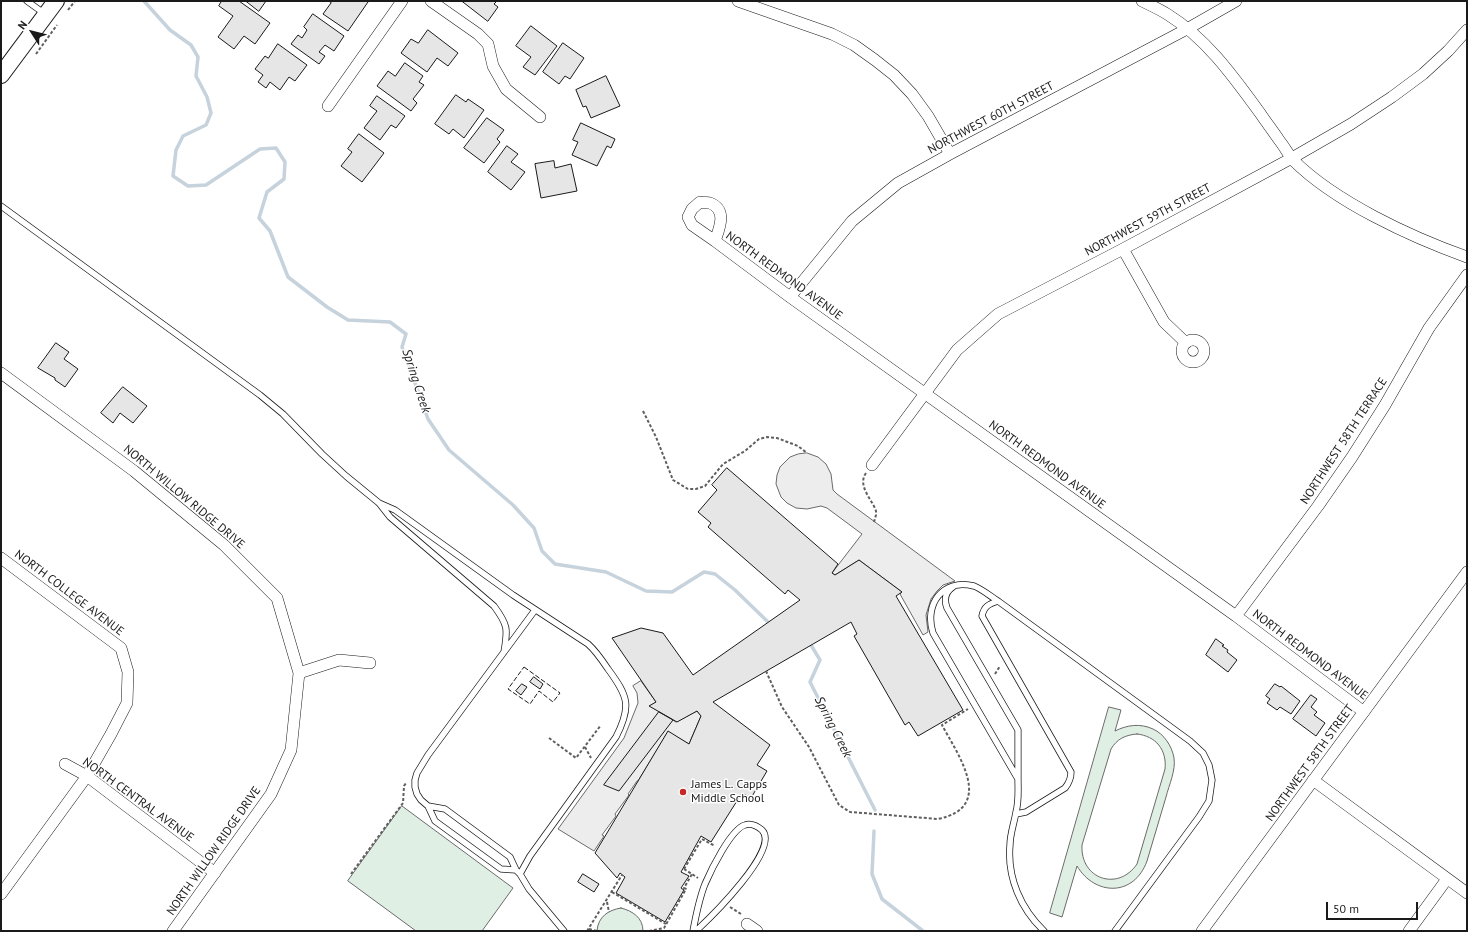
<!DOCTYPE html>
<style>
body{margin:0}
#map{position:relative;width:1468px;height:932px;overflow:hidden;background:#fff;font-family:"PT Sans",sans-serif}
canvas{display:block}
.frame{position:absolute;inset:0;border:2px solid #1a1a1a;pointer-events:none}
.north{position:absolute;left:12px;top:12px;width:40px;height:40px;-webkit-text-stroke:3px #fff;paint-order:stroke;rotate:306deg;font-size:11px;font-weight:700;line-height:16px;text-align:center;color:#1a1a1a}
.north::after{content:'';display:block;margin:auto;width:14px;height:18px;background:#1a1a1a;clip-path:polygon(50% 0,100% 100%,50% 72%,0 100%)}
.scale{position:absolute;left:1326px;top:902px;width:92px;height:18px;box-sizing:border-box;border:2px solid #1a1a1a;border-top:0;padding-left:5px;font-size:12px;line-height:14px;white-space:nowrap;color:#1a1a1a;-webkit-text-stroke:3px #fff;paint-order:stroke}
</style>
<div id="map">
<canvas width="1468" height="932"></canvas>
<div class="frame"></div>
<div class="north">N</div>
<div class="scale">50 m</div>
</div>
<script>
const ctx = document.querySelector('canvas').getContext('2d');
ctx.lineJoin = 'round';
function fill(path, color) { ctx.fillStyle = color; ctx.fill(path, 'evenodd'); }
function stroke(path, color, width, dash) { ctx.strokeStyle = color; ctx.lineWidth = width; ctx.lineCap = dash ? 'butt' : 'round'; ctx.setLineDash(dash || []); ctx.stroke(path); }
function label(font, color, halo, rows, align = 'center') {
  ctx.font = font + ' "PT Sans",sans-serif'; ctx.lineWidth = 3; ctx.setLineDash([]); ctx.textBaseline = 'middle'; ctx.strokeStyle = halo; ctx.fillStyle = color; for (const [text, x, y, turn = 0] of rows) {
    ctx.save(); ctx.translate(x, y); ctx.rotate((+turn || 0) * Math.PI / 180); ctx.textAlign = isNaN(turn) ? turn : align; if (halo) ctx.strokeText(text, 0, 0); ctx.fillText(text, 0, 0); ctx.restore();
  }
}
const green = new Path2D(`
 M1109 707 1121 710 1115 731C1127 725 1140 723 1153 729 1164 734 1172 746 1174 758 1176 770 1169 785 1166 797 1160 818 1153 840 1147 861 1134 897 1095 896 1077 866L1062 917 1050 913ZM1137 734C1156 736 1167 750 1165 769L1137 864C1118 892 1080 879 1082 845L1111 749C1117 739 1125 735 1137 734Z
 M402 806 513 888 482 931H416L348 881Z
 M621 908C633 911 643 918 643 931H597C598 917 608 910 621 908Z`);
fill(green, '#e0efe3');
stroke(green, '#6a6a6a', 1);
const parking = new Path2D(`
 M807 453 818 457 826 464 831 474 833 490 837 494 955 581 943 585 937 591 931 599 926 615 928 632 923 635 900 594 902 592 859 560 835 575 832 573 862 534 827 508 821 506 807 509 796 508 787 503 781 497 776 484 777 475 780 467 790 457 798 454Z
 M641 681 656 702 650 706 676 722 697 711 701 716 689 744 668 732 638 781H637L628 794 629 795 615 814 616 816 602 835 604 836 594 851 558 829 624 738 638 703 637 693 633 686Z`);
fill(parking, '#ededed');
stroke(parking, '#6a6a6a', 1);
stroke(new Path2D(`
 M144 1 170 30 191 45 198 57 196 76 207 97 211 113 206 125 183 136 176 150 173 176 188 186 206 185 260 149 276 148 285 162 284 179 267 192 259 218 270 231 288 277 327 307 348 320 390 322 406 334 402 347 428 419 449 450 513 505 534 528 542 551 555 564 606 572 646 591 672 592 704 572 715 574 735 590 768 622
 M811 645 820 660 810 682 875 810
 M874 831 872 874 882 899 923 931`), '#c6d2dc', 3.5);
const building = new Path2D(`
 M222 1H239L270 23 255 44 244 36 234 49 218 37 233 16 219 6Z
 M246 1H266L259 11Z
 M329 1H367L368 2 348 31 323 14 331 3Z
 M462 1H497L494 4 498 7 488 21Z
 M313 14 344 36 334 51 325 45 319 52 325 56 319 64 291 44 298 35 302 38 307 30 304 27Z
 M531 26 557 46 535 75 523 67 531 57 516 46Z
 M428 30 458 53 448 66 437 58 427 72 401 53 411 39 418 43Z
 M563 43 584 58 570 79 565 76 559 84 543 72Z
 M278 44 307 65 295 81 289 77 280 90 270 82 266 88 258 82 263 75 255 69 265 56 268 58Z
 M405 63 423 76 419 82 424 85 413 99 417 103 411 111 377 86 388 71 395 76Z
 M606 76 620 106 591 118 586 106 583 107 576 90Z
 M456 95 466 102 468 99 484 110 464 138 453 129 449 134 435 124Z
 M377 96 405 116 396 128 391 125 380 140 364 128 377 111 370 106Z
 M487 118 504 130 497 139 500 142 484 163 464 148Z
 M581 123 615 139 611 148 607 146 597 166 572 155 578 142 573 140Z
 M359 134 384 153 362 182 341 166 352 152 348 149Z
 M507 146 518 154 511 162 525 172 511 190 488 172Z
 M554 161 555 168 571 164 577 191 541 198 535 164Z
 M56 343 69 352 64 359 78 369 65 387 55 380V378L38 368Z
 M123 387 147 406 133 423 120 413 113 423 101 413Z
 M727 468 838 564 832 573 835 575 859 560 902 592 896 596 963 710 918 736 909 722 905 725 854 636 857 634 851 622 713 702 770 745 757 765 767 771 751 798 742 793 711 842 701 836 681 872 689 876 681 888 684 890 665 922 616 893 625 877 620 873 617 878 595 853 668 731 689 744 701 716 697 711 677 722 649 706 656 702 612 638 641 628 663 633 693 675 800 600 788 590 785 594 708 527 711 523 698 512 717 490 712 485Z
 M1216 639 1224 645 1222 646 1228 650 1227 652 1237 660 1228 672 1206 655Z
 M534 677 543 684 540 689 530 682Z
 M522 684 527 687 521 695 516 691Z
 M1275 684 1280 687 1281 686 1300 701 1291 714 1280 707 1277 710 1267 703 1270 699 1266 696Z
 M1311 695 1317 699 1311 707 1317 712 1314 715 1325 723 1316 736 1293 719Z
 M659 712 673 720 619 791 604 785Z
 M583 874 599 884 594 892 578 882Z`);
fill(building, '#e6e6e6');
stroke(building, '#1a1a1a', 1);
const service = new Path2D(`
 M27 1 45 14
 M1 206 260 395 283 414 322 454 346 476 379 503 390 517 494 606C508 625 508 629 504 652
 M379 503 395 510 513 595 588 644C596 651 602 660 608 669 628 696 632 706 616 737L530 856 520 874
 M953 587C945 592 944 600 947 608L1018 730V778
 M998 601C989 604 984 606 982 616L1071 772C1071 779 1069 783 1065 788L1026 812 1016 814
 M428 806 445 809 510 857 516 870 520 874 529 889 564 931
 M516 870 501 869 435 821 428 806 421 800 417 794 415 787V780L417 773 428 755 535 610
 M693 931C696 915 699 899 705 884 711 870 731 829 745 825 751 823 757 826 762 830 781 849 710 918 696 931
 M1044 931C1021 909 1007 878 1010 845 1010 834 1014 824 1016 812 1019 801 1018 790 1018 779L933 633C924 605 942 578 974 586 982 589 990 596 998 601L1190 741 1203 753 1209 765 1212 780 1209 801 1199 817 1115 931`);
const minor = new Path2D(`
 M431 1 478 34 488 44 493 66 506 89 540 117
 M738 1 832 34 854 45 875 60 894 75 912 94 928 116 950 154
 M1142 1C1150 5 1159 9 1167 14 1206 38 1233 76 1260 113 1266 122 1273 131 1279 140 1284 146 1288 154 1293 160 1335 202 1411 237 1467 257
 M328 106 402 1
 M715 241 692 225 688 217 692 209 700 202C703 203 708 202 710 203 728 210 719 229 715 241L790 297 1236 616 1364 712
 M1123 249 1164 322 1186 343
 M790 297 852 221 898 183 950 154 1187 29 1236 1
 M1182 351a11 11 0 1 1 22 0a11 11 0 1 1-22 0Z
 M1 373 134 471 224 545 277 598 299 673 291 750 271 794 173 931
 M872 465 957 350 998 314 1123 249 1292 158 1351 124 1392 97 1423 74 1448 51 1467 30
 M1 558 121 648 128 672 127 703 111 734 87 776 1 894
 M1236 616 1318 506 1352 457 1385 405 1429 328 1467 275
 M299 673 339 660 370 663
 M65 764 87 776 215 873
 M1313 780 1467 893
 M747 924 757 931
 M1202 931 1467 572
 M1409 931 1447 879`);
const secondary = new Path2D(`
 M1 75 56 1`);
stroke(service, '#1a1a1a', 7);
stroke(minor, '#1a1a1a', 12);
stroke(secondary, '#1a1a1a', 18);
stroke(new Path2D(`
 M68 10 75 1
 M36 54 57 25
 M643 411 656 437 673 480 688 489H696L705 486 723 464 745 451 759 439 767 437 777 438 798 446 807 453
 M866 473C857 486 872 499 876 511V515L874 522
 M766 671 782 707 809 747 839 805 850 812 938 819C996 807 958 755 942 725L968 709
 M995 674 1000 666
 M549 738 576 758 601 725
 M585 747 591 758
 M684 869 702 839 715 846
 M684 869 698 878
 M351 874 403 803 404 786 406 783
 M612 892 666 924
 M607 902 609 912
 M730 907 741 914
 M589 929 597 931
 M485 931H487
 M587 931 622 875
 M649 931 664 928 686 889 684 888 692 874`), '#5f5f5f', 2, [3, 2]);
stroke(service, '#fff', 5.5);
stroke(minor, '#fff', 11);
stroke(secondary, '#fff', 16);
stroke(new Path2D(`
 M524 667 560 693 553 702 539 691 530 704 508 689Z`), '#1a1a1a', 1, [5, 2]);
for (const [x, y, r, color] of [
 [683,792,4,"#c62828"]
]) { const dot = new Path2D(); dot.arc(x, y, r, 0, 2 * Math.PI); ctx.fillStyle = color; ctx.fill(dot); stroke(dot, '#fff', 1.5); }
label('12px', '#1a1a1a', '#fff', [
 ["NORTHWEST 60TH STREET",991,118,-28],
 ["NORTHWEST 59TH STREET",1148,220,-28],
 ["NORTH REDMOND AVENUE",784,276,36],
 ["NORTHWEST 58TH TERRACE",1344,441,-57],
 ["NORTH REDMOND AVENUE",1047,465,36],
 ["NORTH WILLOW RIDGE DRIVE",184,497,40],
 ["NORTH COLLEGE AVENUE",69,593,37],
 ["NORTH REDMOND AVENUE",1310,655,37],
 ["NORTHWEST 58TH STREET",1310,763,-54],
 ["NORTH CENTRAL AVENUE",138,800,36],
 ["NORTH WILLOW RIDGE DRIVE",214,851,-55]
]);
label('12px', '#1a1a1a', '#fff', [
 ["James L. Capps",691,785],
 ["Middle School",691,799]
], 'left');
label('italic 13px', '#1a1a1a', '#fff', [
 ["Spring Creek",416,381,72],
 ["Spring Creek",833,727,63]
]);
</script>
